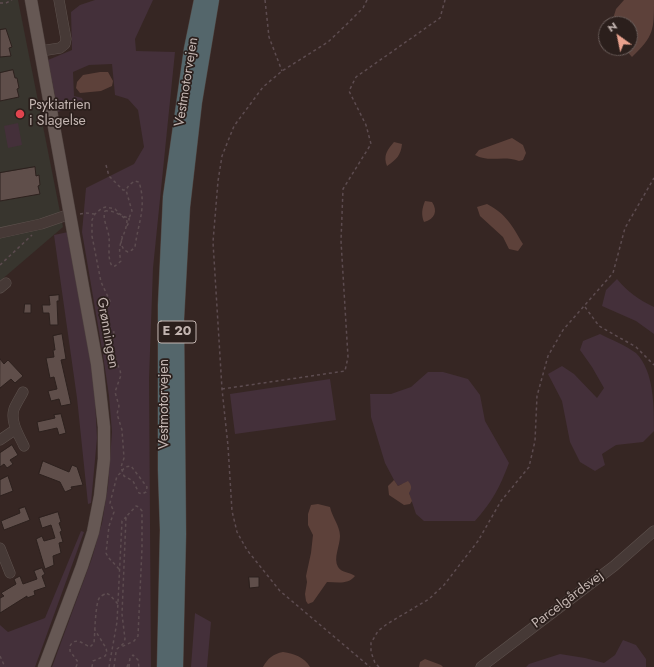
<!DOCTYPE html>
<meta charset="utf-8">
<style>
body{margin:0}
#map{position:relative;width:654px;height:667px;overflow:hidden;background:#362623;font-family:Jost,sans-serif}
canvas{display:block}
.north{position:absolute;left:598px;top:16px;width:40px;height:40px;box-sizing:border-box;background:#2b1f1c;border:1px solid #685b58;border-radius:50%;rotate:327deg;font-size:11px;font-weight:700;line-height:16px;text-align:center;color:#c3b5b1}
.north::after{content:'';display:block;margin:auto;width:14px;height:18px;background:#eaa28e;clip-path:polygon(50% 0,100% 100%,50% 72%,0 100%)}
</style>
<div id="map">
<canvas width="654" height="667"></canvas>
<div class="north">N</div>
</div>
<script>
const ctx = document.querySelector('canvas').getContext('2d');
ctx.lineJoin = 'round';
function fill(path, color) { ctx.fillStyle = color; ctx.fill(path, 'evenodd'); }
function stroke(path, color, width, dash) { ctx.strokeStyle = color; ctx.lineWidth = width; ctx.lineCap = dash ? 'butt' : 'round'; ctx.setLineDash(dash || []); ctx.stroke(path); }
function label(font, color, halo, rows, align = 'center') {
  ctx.font = font + ' Jost,sans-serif'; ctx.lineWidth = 3.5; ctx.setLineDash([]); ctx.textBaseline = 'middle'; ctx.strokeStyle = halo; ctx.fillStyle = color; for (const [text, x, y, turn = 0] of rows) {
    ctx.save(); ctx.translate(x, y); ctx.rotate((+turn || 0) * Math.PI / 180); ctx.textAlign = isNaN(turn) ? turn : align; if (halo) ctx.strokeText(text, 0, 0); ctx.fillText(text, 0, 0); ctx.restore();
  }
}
fill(new Path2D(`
 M0 0H18L63 227 0 281Z`), '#38352e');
fill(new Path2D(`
 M95 0H153L135 39 136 51 175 52 153 268 149 379 151 667H52L92 558 102 523 108 486 112 432 109 396 103 355 82 232 86 188 134 164 144 147 138 110 128 99 115 95 112 64 89 65 73 72 74 96 82 98 84 103 58 112 48 60 72 50 71 12 80 5Z
 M18 123 22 145 8 148 4 126Z
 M68 232 94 381 97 438 91 503 88 504 77 398 54 235Z
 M617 279C628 292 639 300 654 307V334L636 321 602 306 606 290Z
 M600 334C612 340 625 345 636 353 654 371 654 405 654 431L643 442 616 445 602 454 605 465 595 471 580 462 570 442 562 401 548 374 562 366 574 374 597 398 604 388 592 367 580 350 583 341Z
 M428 372H443L468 379 480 395 485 421 509 463C500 487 492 502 475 521H424L416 514 409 493 402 484 398 486 394 480 385 463 371 417 370 394H391L411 387Z
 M330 379 336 420 235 434 230 394Z
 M81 531 84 532 35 667H0V625L8 632 45 618Z
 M195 613 211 622 207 667H191Z
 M623 640 636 645 646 659V667H526L529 664 560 654 585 658 604 663 615 655Z`), '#44303a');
fill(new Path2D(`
 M624 0H654C654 30 654 36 632 57L624 48H630V24H613L612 22 616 9Z
 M100 72H108L113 81 112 86 101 91 80 93 76 88 77 82 83 75Z
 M512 138 523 145 526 153 523 160 519 161C503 155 489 163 475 155L479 150Z
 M394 142 402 144C401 155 396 160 387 166 383 156 387 150 394 142Z
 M425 201 432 202C438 211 435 219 424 222 421 214 422 209 425 201Z
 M487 204C507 215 511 224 523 244L518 251 509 249 503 237 480 216 477 207Z
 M394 480 398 486 408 481C412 486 412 488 409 493L412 501 410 504 404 505 389 495 388 486Z
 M318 504 330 507C332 517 340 526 340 536 340 546 333 558 338 567 342 573 350 572 355 576 348 585 337 582 327 582L313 602 308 604 306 601 305 594 307 582 306 576 311 553 313 535 308 525V514L311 505Z
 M283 652C295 654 304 657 310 667H263C268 658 273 654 283 652Z
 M425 659 441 665 443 667H419L420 662Z`), '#5d413a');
const building = new Path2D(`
 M6 29 12 47 9 48 11 56 0 57V30Z
 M13 70 15 78H17L19 88 17 89 19 97 0 101V73Z
 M35 167 36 176 39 175 40 185 38 186 40 194 0 201V173Z
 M59 295V301H57L58 325H50L49 313H43L42 305H50L49 296Z
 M25 304H31V313H24Z
 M62 334 66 359 61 360 71 404 61 406 59 399 51 401 48 391 57 389 54 377 50 378 46 358 54 357 53 350H55L53 336Z
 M0 359 4 364 8 360 23 376 15 383 11 379 0 388Z
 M61 414 66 433 59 435 57 428 39 432 37 422 55 418 54 415Z
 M12 445 18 455 10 460 13 464 7 468 4 464 0 467V453Z
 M43 461 69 472 72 465 77 467 83 485 71 487 72 489 65 492 60 482 39 474Z
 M8 476 13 491 0 496V480Z
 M25 507 30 520 4 530 1 521 20 513 19 509Z
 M58 512 61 522 59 523 62 531 60 532 63 542 59 543 61 553 53 556 54 565 45 569 36 539 42 536 44 541 55 538 51 525 42 528 39 518Z
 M42 568 45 574 42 576 46 587 34 591 35 595 27 598V596L0 613V598L4 596 1 593 16 584 14 579 20 576 23 584 37 579 34 571Z
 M249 577H259V587L250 588Z`);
fill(building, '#5f4e4a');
stroke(building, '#2d211e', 1);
const minor = new Path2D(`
 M41 51 60 48 65 44 66 39 59 0
 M0 233 41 224 70 214
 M0 288 6 283
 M23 392C20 398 16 404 14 409 10 422 19 435 24 446
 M0 440 16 429
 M0 548 10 573
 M481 667 614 566 654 531`);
const major = new Path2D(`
 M31 0 97 364 104 427V459L100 496 93 532 82 566 44 667`);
const highway = new Path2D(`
 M164 667 167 530 165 470V305L170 197 191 49 201 0
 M176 667 179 534 177 319 183 207 195 102 212 0`);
stroke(minor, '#5e524e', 11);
stroke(major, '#504340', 13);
stroke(highway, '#4e423e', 15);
stroke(new Path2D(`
 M265 0 269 37 282 71
 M367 0 363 8 346 25 328 42 282 71 263 87 234 126 222 156 218 181 213 242 222 389 228 446 232 511 237 532 247 550 280 591 370 667
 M0 3H6L12 0
 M106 165 109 176 123 190H126L129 185 135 181 139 182C147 207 138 223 135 247L132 250 128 252 124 250 121 244 122 236
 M105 211C112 210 123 215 127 221 126 236 116 242 121 261L115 266H112C107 258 110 246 109 237 108 229 102 218 105 211Z
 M80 214 86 213 95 214
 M127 226 129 222V218
 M0 265 32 235
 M585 307 599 326 636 347 654 365
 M222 389 345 371 348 357 341 241 343 189 371 144 366 125 349 91 356 77 440 18 445 0
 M119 569 108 557 106 553 109 526 114 512 110 503 117 476C121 473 122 471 125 467L131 466 147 487 146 492 142 494 139 493 133 481 124 476 121 467 124 458 122 430 117 414 119 406 115 392 121 375 120 370 111 350 110 344 114 332C112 329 108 328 107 325 102 318 109 308 110 301L101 282 92 236V220L95 214 102 208 106 207 115 209 122 216 129 218 132 211 126 190
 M0 656 5 667
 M76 667 78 662 70 651V646C75 636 83 644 90 647L94 643C95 634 95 602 100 597 101 596 105 594 106 593L110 595 118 604
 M92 667 93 661 105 656 107 653 106 648 95 630
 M109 667 117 622 122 521 126 517
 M114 667 116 652 117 649 123 644 125 639 122 614 126 517 136 506 139 507 142 511V548L138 636 134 641 121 647
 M127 667 129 661
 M129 667 130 658 133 655 138 660 139 667
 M379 667 375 663 371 652V643L378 631 387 624 429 599 444 585 478 541 501 501 529 467 535 441 537 396 548 356 563 330 613 273 625 228 654 178`), '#5d4c50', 1.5, [3, 3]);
stroke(minor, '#463936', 10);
stroke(major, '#665854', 12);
stroke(highway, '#54666b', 14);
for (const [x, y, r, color] of [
 [20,114,5,"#e0444e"]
]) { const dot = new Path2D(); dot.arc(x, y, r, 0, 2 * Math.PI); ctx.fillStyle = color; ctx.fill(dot); stroke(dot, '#2b1f1c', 1.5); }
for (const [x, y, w] of [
 [177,332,38]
]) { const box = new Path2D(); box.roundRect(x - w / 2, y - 11, w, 22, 3); ctx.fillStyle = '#2b1f1c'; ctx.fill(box); stroke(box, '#c3b5b1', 1); }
label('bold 13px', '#c3b5b1', null, [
 ["E 20",177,332]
]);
label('14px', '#c3b5b1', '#2b1f1c', [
 ["Vestmotorvejen",187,82,-81],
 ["Grønningen",107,333,80],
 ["Vestmotorvejen",165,404,-90],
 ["Parcelgårdsvej",568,600,-37]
]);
label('14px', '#c3b5b1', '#2b1f1c', [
 ["Psykiatrien",29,106],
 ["i Slagelse",29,122]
], 'left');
</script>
